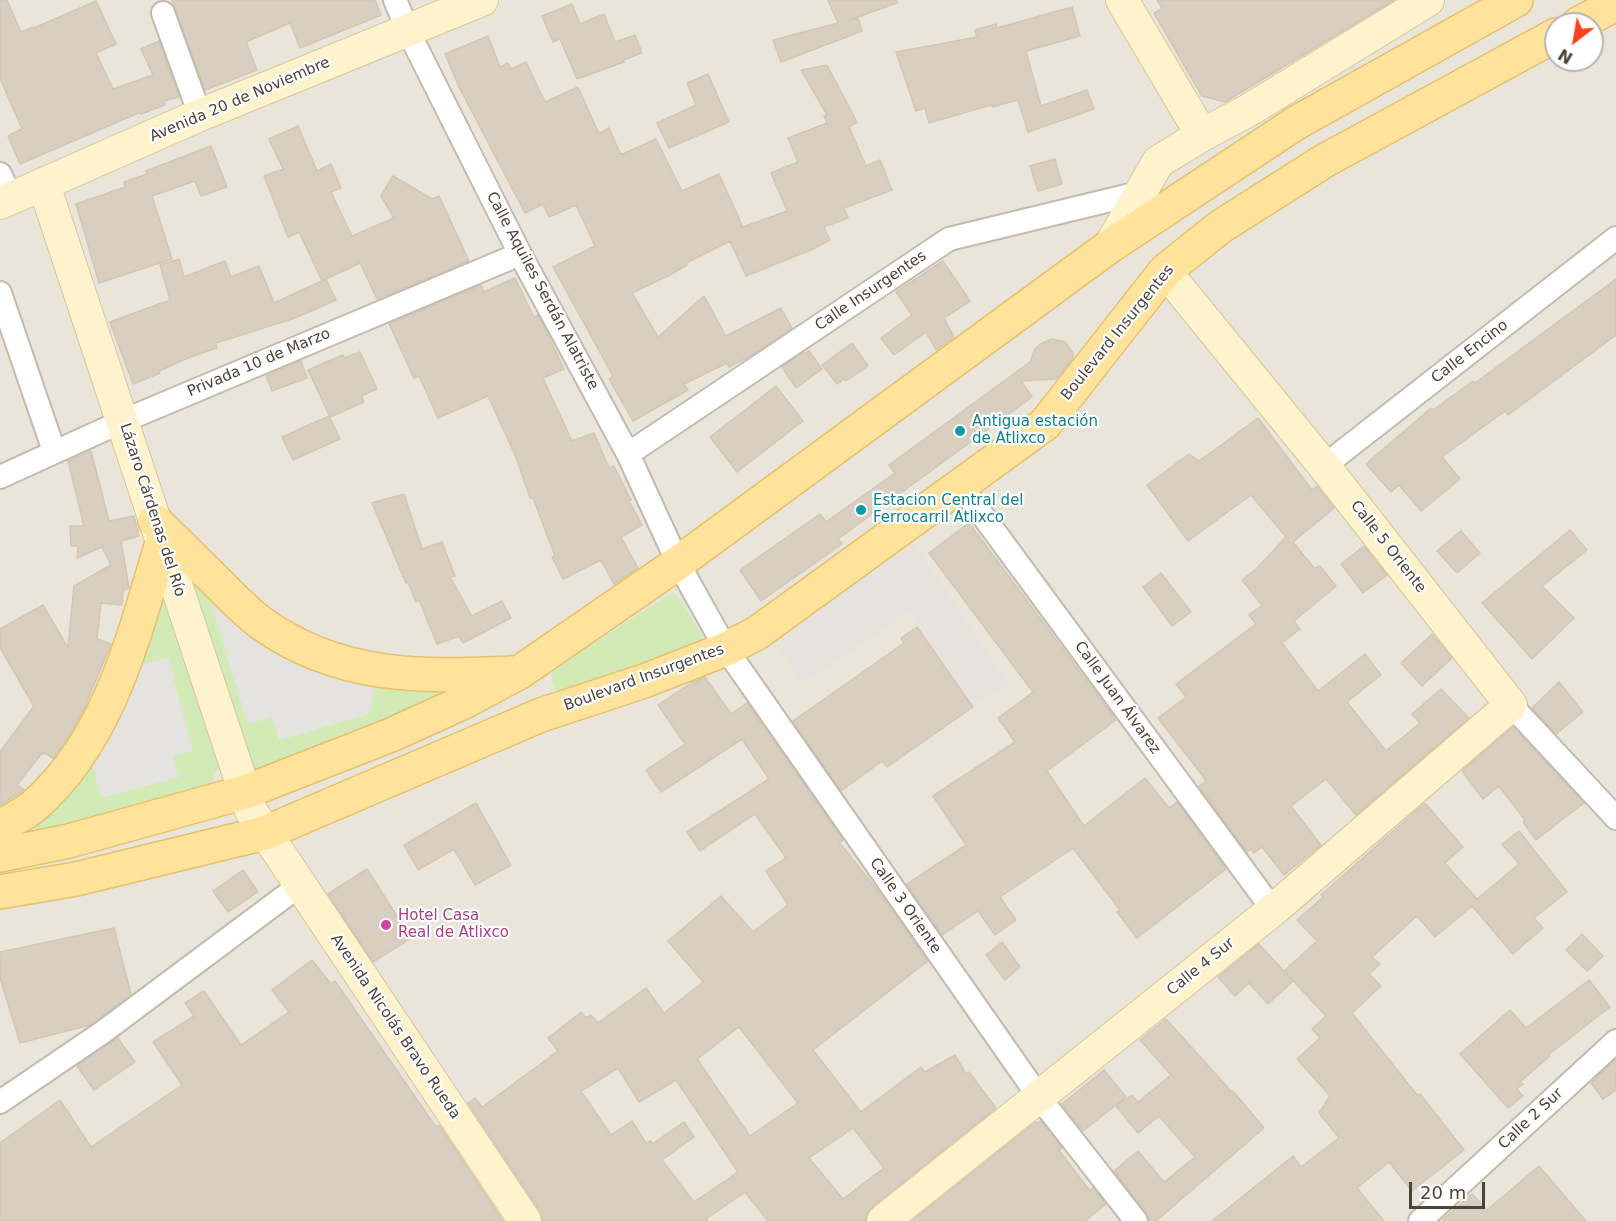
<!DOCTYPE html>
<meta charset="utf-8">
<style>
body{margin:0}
#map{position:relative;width:1616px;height:1221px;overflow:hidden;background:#f6f3ec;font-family:"DejaVu Sans",sans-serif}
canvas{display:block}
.north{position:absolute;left:1544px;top:12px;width:60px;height:60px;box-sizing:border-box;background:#fff;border:2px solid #b7b4b0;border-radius:50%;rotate:211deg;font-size:16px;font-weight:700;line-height:24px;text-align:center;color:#4b4439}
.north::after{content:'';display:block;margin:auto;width:21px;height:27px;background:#fc3f1d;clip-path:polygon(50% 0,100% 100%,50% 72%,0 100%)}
.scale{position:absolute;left:1409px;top:1182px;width:76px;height:27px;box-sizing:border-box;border:3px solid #4b4439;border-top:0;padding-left:8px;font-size:18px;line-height:21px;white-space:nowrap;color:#4b4439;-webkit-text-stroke:4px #fff;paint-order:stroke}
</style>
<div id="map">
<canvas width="1616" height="1221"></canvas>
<div class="north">N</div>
<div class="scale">20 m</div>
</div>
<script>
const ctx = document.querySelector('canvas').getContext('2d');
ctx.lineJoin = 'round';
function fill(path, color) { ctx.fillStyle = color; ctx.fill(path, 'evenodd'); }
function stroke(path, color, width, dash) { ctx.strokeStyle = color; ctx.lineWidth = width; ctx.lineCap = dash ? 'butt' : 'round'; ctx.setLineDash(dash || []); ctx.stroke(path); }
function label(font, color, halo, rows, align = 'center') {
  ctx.font = font + ' "DejaVu Sans",sans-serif'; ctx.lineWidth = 4.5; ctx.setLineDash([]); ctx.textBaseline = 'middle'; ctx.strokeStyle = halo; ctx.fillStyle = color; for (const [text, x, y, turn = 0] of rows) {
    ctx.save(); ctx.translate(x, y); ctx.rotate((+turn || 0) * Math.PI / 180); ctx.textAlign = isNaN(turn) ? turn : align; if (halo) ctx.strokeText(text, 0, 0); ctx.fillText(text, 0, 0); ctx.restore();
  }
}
fill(new Path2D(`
 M0 0H1616V1221H0ZM1556 24H1592V60H1556Z`), '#eae5da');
fill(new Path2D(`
 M914 545 1008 683 974 705 910 611 803 683 773 639Z`), '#e6e2dd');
fill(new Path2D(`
 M165 552 224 596 210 601 273 717 279 740 369 714 375 687 423 684 438 689 436 697 431 702 251 772 241 764 216 770 211 785 42 830 29 827 108 722 179 777 173 756 139 665Z
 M673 592 678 596 703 636 702 641 566 691H556L551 676 556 668Z`), '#d2eab5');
fill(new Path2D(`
 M224 596 302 652 375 687 369 714 280 740 272 717 248 724 210 601Z
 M168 658 193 751 173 756 179 777 101 798 91 760 138 665Z`), '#e5e3e0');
const building = new Path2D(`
 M0 0H7L21 32 33 27 34 28 96 1 116 44 96 53 113 89 153 75 141 49 159 41 179 97 164 101 165 105 141 114V112L20 164 8 136 22 129 0 78Z
 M172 0H375L381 15 300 48 290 23 246 42 257 70 205 90Z
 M828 0H897V3L847 21 858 18 862 31 781 62 773 40 838 23Z
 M1157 0H1394L1225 102 1202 96 1154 13 1162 9Z
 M572 4 580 24 604 14 615 42 635 35 642 53 623 60 624 62 577 79 560 39 553 42 542 16Z
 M1072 7 1080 36 1026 51 1041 106 1087 90 1094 109 1028 132 1018 100 992 107 991 105 929 123 925 108 916 111 896 52 977 37 975 30 996 24 997 28Z
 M488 36 500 67 508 63 511 69 526 62 545 102 578 87 599 134 609 128 620 153 623 154 656 139 682 191 719 174 743 227 787 211 771 173 798 162 788 138 827 123 824 116 827 115 801 70 827 65 857 122 849 127 866 166 880 160 892 190 844 208 848 218 824 227 830 240 813 249 746 276 730 241 686 263 687 265 670 275 632 293 658 337 704 296 726 336 781 308 792 328 750 356 729 367 727 363 684 384 688 390 633 421 609 379 613 376 553 267 595 246 576 205 549 217 543 204 525 213 459 87 445 54Z
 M708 74 729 122 669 148 657 123 696 105 687 83Z
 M298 126 317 171 331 164 341 188 331 192 352 236 394 218 381 196 393 176 432 199 439 196 469 261 377 299 360 263 322 281 299 232 288 237 264 176 283 169 269 139Z
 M211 146 227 187 201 196 195 181 152 196 172 259 99 283 76 204 125 187 124 182 147 174 146 171Z
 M1055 159 1062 184 1038 191 1030 166Z
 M179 259 184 277 225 261 231 277 259 266 274 303 326 279 336 300 295 318 216 343 217 348 190 357 159 371 160 373 133 384 110 322 170 300 160 265Z
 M943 261 970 301 944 318 954 337 936 350 926 332 894 355 881 338 912 315 896 292Z
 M515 278 534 317 538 315 546 331 564 369 543 378 572 441 594 433 609 468 614 466 631 500 629 501 642 525 621 537 638 568 614 584 601 560 563 579 552 557 555 556 533 498H530L516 457 488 396 438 418 419 376 414 378 389 324 481 285 484 292Z
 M1616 279V335L1508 415 1505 411 1442 457 1460 479 1421 511 1399 485 1391 492 1366 464 1431 408 1433 410 1473 381 1475 383Z
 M1052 339 1065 342 1073 353V358L1056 379 1021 381 1032 397 838 539 842 544 761 601 740 570 820 514 826 522 895 473 889 465 1030 362 1035 349 1040 344Z
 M852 343 868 366 846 381 844 379 837 384 822 365Z
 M809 351 822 369 796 388 782 367 804 352 805 354Z
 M360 352 377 389 361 396 364 402 330 417 308 370 343 355 344 358Z
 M301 361 307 378 272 391 266 376Z
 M776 386 803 421 737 472 710 437Z
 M329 416 340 439 293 460 282 437Z
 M1258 418 1312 490 1317 486 1334 508 1293 542 1314 568 1320 566 1336 586 1294 621 1300 629 1282 643 1318 691 1365 654 1381 675 1347 702 1386 751 1420 723 1412 714 1441 689 1469 718 1356 815 1326 779 1291 806 1321 845 1284 875 1262 847 1254 853 1251 849 1247 852 1199 786 1206 781 1202 775 1158 718 1186 697 1176 684 1256 624 1249 615 1262 605 1242 580 1255 570 1286 537 1251 495 1188 541 1147 485 1189 454 1199 461Z
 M91 451 109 521 134 516 139 536 121 541 129 588 123 590 122 605 101 603 97 639 111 644 84 709 67 739 53 758 43 752 17 785 24 790 0 805V752L34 706 0 648V629L43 605 68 648 74 586 111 565 102 547 77 558 78 546H71L70 526H84L68 461Z
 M404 494 422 549 442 542 455 576 450 577 472 616 502 601 511 618 463 643 459 636 437 644 419 600 416 602 408 582 406 583 372 503Z
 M969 523 1116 720 1047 771 1084 826 1145 778 1169 808 1177 802 1226 869 1137 938 1117 912 1120 910 1073 848 1000 897 1016 920 995 935 978 911 942 935 907 884 966 845 933 796 1015 742 998 718 1033 692 929 553Z
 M1570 530 1587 550 1542 586 1574 618 1532 659 1482 603Z
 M1461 531 1480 553 1457 573 1437 551Z
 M1364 546 1387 575 1363 593 1341 564Z
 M1161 573 1191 612 1172 626 1143 587Z
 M917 627 973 707 887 767 882 761 841 791 793 721 904 643 901 638Z
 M1432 634 1452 658 1422 686 1401 663Z
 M705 677 731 714 747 703 843 840 839 842 878 891 928 961 813 1050 861 1112 921 1067 925 1072 955 1055 966 1074 969 1072 996 1108 872 1207 867 1214 865 1221H768L745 1192 706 1219 708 1221H543L540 1211 468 1103 475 1098 482 1107 558 1051 548 1038 581 1012 586 1018 591 1015 598 1023 646 988 664 1013 703 982 668 941 721 896 753 932 788 905 766 871 786 858 755 814 700 851 687 832 769 779 742 739 661 792 646 770 685 744 658 705 691 683ZM739 1027 798 1103 750 1136 697 1059ZM618 1068 639 1102 676 1080 738 1172 694 1202 662 1160 694 1137 684 1122 652 1144 651 1141 646 1143 632 1121 611 1135 581 1091ZM853 1128 884 1168 843 1199 809 1158Z
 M1559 682 1583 712 1556 734 1532 708Z
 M1513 727 1584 803 1536 840 1523 822 1525 820 1499 786 1483 799 1462 771Z
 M476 803 511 865 475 885 454 849 418 870 404 845Z
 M1425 803 1463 847 1445 863 1477 899 1519 864 1502 844 1519 831 1567 892 1534 918 1543 928 1513 954 1472 906 1435 937 1417 916 1372 957 1380 964 1369 974 1381 986 1352 1013 1417 1095 1420 1094 1464 1150 1412 1191 1389 1162 1357 1188 1384 1221H1212L1293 1156 1301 1167 1339 1138 1319 1113 1330 1096 1297 1059 1320 1038 1312 1029 1326 1016 1284 971 1317 941 1297 920 1323 897 1321 895Z
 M367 869 411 938 373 962 328 894Z
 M243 870 258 892 228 912 213 891Z
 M114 928 131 994 90 1025 20 1043 0 978V952Z
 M1582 934 1603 956 1587 971 1566 950Z
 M1002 942 1020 967 1005 980 986 955Z
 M1259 944 1293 981 1268 1004 1249 983 1235 996 1218 977Z
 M312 960 331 984 335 981 436 1127 439 1125 503 1221H0V1143L60 1100 91 1147 182 1085 153 1042 194 1016 185 1003 204 991 241 1045 289 1012 272 990Z
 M1589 980 1610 1007 1548 1055 1550 1056 1520 1082 1523 1084 1517 1089 1523 1096 1508 1108 1460 1054 1510 1010 1526 1028Z
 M1166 1019 1232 1092 1233 1091 1264 1128 1156 1221H1149L1147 1213 1114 1171 1138 1151 1164 1182 1195 1157 1159 1116 1138 1133 1116 1106 1132 1095 1138 1102 1171 1075 1140 1040Z
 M118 1038 135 1062 94 1090 77 1066Z
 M1616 1059V1090L1603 1099 1591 1083Z
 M1104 1070 1126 1097 1083 1131 1062 1104Z
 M1041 1121 1062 1148 1059 1150 1090 1191 1093 1188 1106 1204 1085 1221H912L1036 1122 1038 1123Z
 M1539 1166 1586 1221H1441L1472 1194 1487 1210Z`);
fill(building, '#d8cfc1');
stroke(building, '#d3c7b4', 1.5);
const street = new Path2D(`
 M395 0 408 31 520 254 628 454 678 563 726 649 1039 1097 1136 1221
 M163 13 200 115
 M0 174 11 198
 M0 293 54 451
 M628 454 949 239 1143 192
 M1324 466 1616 238
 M0 477 123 421 520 254
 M961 486 1273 910
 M1511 705 1616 818
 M0 1102 103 1032 300 885
 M1420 1221 1616 1041`);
const secondary = new Path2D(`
 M1122 0 1202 135
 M44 185 251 811 525 1221
 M0 203 200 115 482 0
 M1110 246 1158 162 1202 135 1249 110 1428 0
 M883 1221 1273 910 1511 705 1324 466 1165 271`);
const primary = new Path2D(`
 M1578 24 1616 4
 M155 521C176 541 196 562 217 582 231 596 245 611 261 623 339 679 421 677 512 673
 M0 827C11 820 25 814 35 805 110 739 134 635 162 543
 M0 855 69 841 245 792 391 735 466 701 520 672 678 563 1110 246 1296 123 1516 0
 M0 892 76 879 265 833 541 715 644 681 726 649 757 633 1045 424 1165 271 1220 227 1324 161 1556 35`);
stroke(street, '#c2bbae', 26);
stroke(secondary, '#d6c79b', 34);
stroke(primary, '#e6c16a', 36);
stroke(street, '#fff', 22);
stroke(secondary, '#fff3cd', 32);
stroke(primary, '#ffe39c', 33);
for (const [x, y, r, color] of [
 [960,431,6,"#0f9aa8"],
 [861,510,6,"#0f9aa8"],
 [386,925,6,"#d1479c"]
]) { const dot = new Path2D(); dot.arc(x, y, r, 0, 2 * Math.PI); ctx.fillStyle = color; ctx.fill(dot); stroke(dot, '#fff', 2); }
label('15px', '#4b4439', '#fff', [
 ["Avenida 20 de Noviembre",240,100,-23],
 ["Calle Aquiles Serdán Alatriste",542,291,62],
 ["Calle Insurgentes",871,291,-34],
 ["Boulevard Insurgentes",1118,333,-51],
 ["Calle Encino",1470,352,-38],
 ["Privada 10 de Marzo",259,363,-23],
 ["Lázaro Cárdenas del Río",152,510,72],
 ["Calle 5 Oriente",1388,547,52],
 ["Boulevard Insurgentes",644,678,-20],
 ["Calle Juan Álvarez",1117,698,54],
 ["Calle 3 Oriente",905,906,55],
 ["Calle 4 Sur",1201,967,-39],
 ["Avenida Nicolás Bravo Rueda",395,1027,56],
 ["Calle 2 Sur",1531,1119,-43]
]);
label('15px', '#0d838f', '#fff', [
 ["Antigua estación",972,422],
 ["de Atlixco",972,439],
 ["Estacion Central del",873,501],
 ["Ferrocarril Atlixco",873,518]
], 'left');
label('15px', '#b23c85', '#fff', [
 ["Hotel Casa",398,916],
 ["Real de Atlixco",398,933]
], 'left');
</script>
